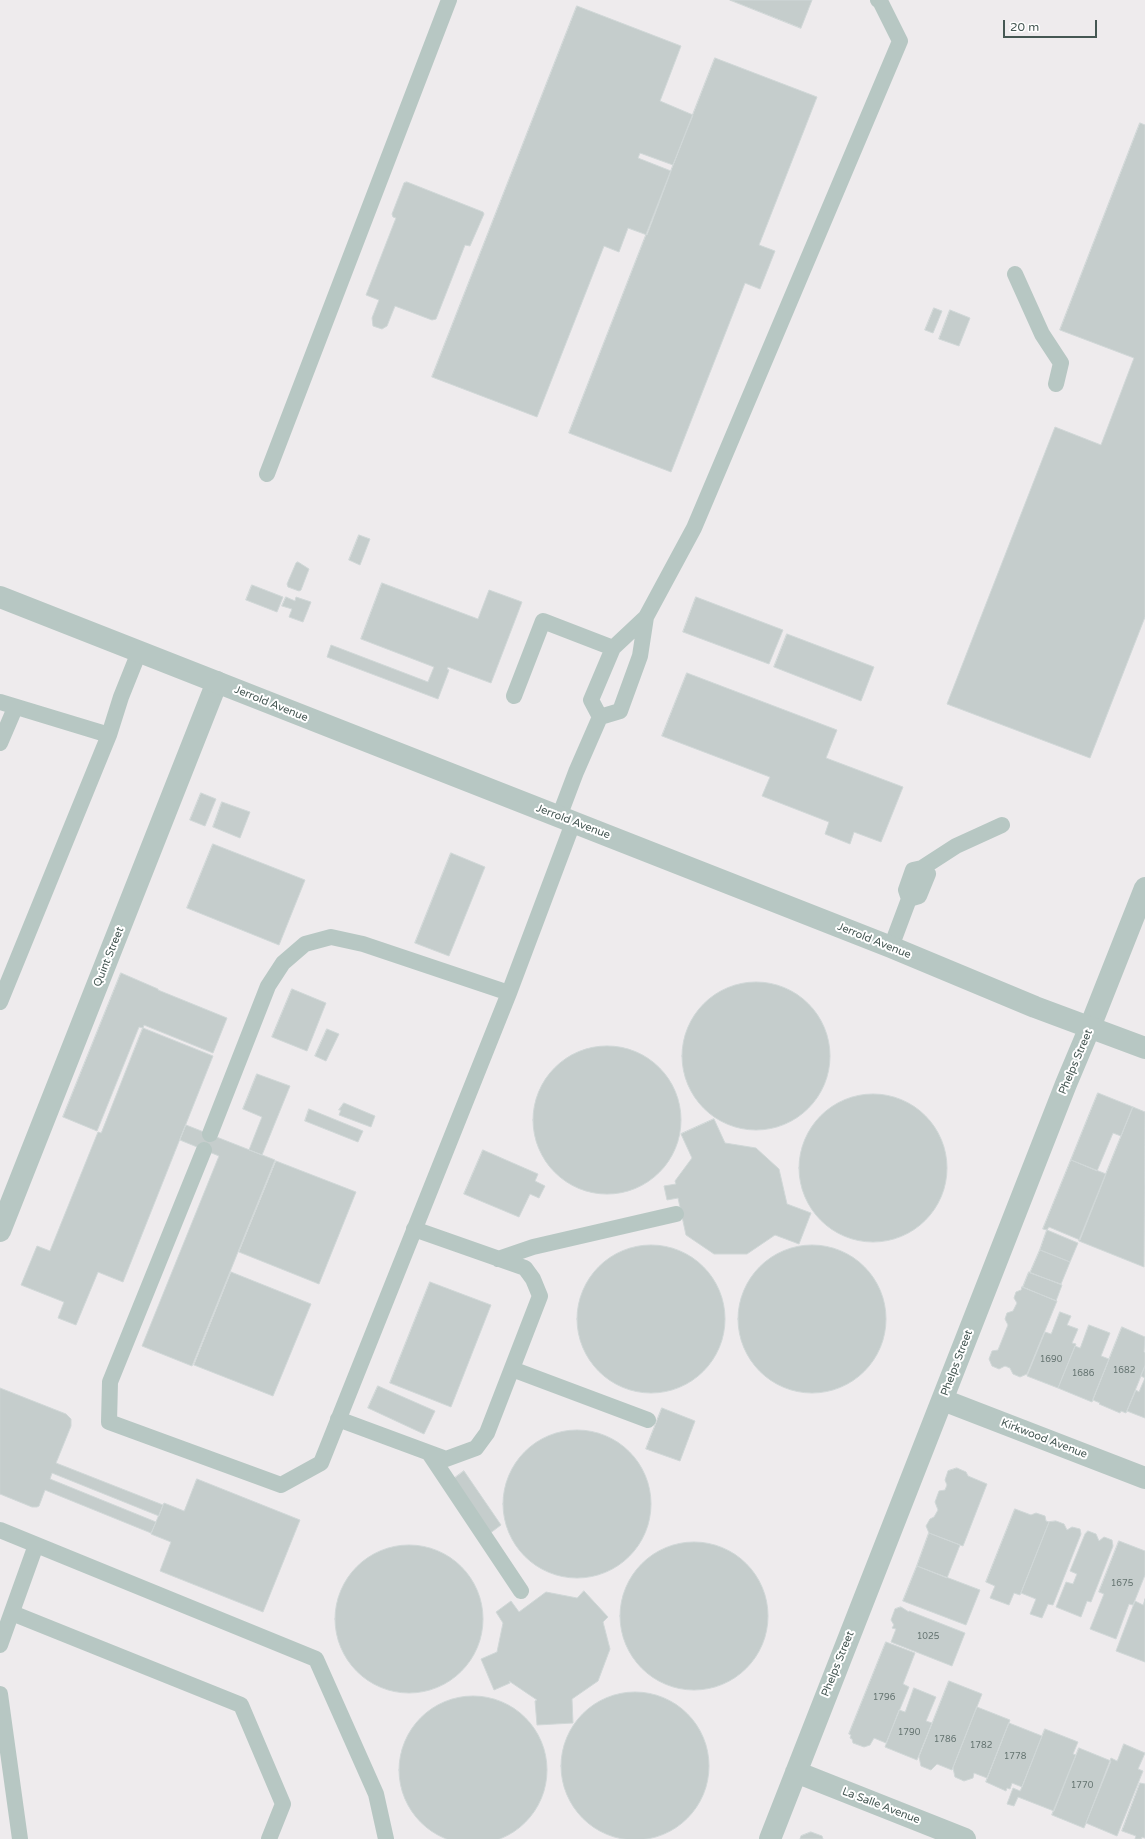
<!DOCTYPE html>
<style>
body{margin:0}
#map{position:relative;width:1145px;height:1839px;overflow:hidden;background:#eeebed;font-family:"Varela Round",sans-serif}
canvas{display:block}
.scale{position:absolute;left:1003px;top:20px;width:94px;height:18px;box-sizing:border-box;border:2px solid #455753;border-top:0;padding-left:5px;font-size:12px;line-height:14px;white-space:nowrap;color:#455753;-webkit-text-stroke:3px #fff;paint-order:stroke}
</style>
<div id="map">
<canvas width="1145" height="1839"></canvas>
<div class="scale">20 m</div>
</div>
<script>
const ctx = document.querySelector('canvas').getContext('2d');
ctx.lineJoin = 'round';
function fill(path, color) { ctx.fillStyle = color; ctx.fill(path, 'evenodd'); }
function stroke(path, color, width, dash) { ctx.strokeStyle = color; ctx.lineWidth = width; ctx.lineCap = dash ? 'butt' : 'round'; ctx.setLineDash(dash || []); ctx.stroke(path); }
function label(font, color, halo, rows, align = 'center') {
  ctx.font = font + ' "Varela Round",sans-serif'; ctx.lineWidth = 4; ctx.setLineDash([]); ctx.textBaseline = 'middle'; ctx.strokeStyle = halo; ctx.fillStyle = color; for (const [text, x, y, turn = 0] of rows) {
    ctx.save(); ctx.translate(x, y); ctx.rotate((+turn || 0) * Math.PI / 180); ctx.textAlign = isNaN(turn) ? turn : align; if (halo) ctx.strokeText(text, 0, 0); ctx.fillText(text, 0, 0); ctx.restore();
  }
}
const building = new Path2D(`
 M730 0H812L801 28Z
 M577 6 681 46 660 101 693 115 673 165 640 153 638 158 671 171 647 235 628 228 619 252 604 246 537 417 432 377Z
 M715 58 817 97 759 245 775 251 760 289 745 283 671 472 569 433Z
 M1140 123 1145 125V617L1090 758 947 704 1055 427 1101 445 1134 358 1060 330Z
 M407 182 483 212 484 214 470 246 465 245 436 319 432 320 395 306 387 326 382 329 373 326 372 318 379 300 366 295 396 218 393 217 392 214 404 183Z
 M934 308 942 311 933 333 925 330Z
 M950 310 970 318 959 346 939 339Z
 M359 535 370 539 360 565 349 560Z
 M298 562 309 569 301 590 299 591 288 587 287 584 296 563Z
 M382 583 478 619 489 590 522 602 491 683 448 667 447 669 449 670 438 699 327 657 331 645 428 682 434 667 361 639Z
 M252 585 283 597 277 612 246 600Z
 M286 597 295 601 296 597 311 602 303 622 289 617 292 609 282 606Z
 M696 597 783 630 769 664 683 632Z
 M787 634 874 667 861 701 774 667Z
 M687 673 837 730 826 758 903 787 881 842 854 832 850 844 825 834 829 822 762 796 770 777 662 736Z
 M201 793 216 799 205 826 190 820Z
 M222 802 250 812 240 838 213 827Z
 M213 844 305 880 279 945 187 908Z
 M451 853 485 867 449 956 415 943Z
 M121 973 158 989V990L227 1018 213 1053 144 1025 143 1028 139 1027 97 1131 63 1117Z
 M682 1056a74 74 0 1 1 148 0a74 74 0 1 1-148 0Z
 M292 989 326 1003 307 1051 272 1037Z
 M143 1028 213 1056 123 1282 98 1272 76 1325 58 1318 64 1302 21 1285 37 1246 50 1251 98 1132 101 1133Z
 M327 1029 339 1034 326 1061 315 1056Z
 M533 1120a74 74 0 1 1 148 0a74 74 0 1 1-148 0Z
 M257 1074 290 1086 262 1155 249 1150 262 1117 243 1109Z
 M1098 1093 1133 1107 1121 1136 1113 1133 1097 1171 1071 1160Z
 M799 1168a74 74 0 1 1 148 0a74 74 0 1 1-148 0Z
 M344 1103 375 1116 371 1127 339 1115 341 1110H339Z
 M1133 1107 1145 1112 1144 1267 1079 1241Z
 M309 1109 363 1131 358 1142 305 1121Z
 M714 1119 725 1143 756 1148 779 1169 787 1204 811 1213 799 1244 775 1235 747 1254H714L686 1235 678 1198 667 1200 664 1186 676 1184 675 1181 692 1158 681 1134Z
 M186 1125 275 1160 192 1366 142 1346 219 1156 180 1140Z
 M483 1150 538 1174 535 1181 545 1186 539 1198 530 1194 519 1217 464 1194Z
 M1071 1160 1106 1174 1080 1240 1049 1227 1047 1230 1043 1229Z
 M276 1161 356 1192 319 1284 239 1252Z
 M1047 1230 1078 1243 1070 1262 1040 1250Z
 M577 1319a74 74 0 1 1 148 0a74 74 0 1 1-148 0Z
 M738 1319a74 74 0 1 1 148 0a74 74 0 1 1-148 0Z
 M1040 1250 1070 1262 1061 1284 1030 1273Z
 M231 1272 311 1304 273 1396 194 1365Z
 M1029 1272 1062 1285 1056 1301 1023 1287Z
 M430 1282 491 1305 451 1407 390 1383Z
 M1022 1287 1057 1301 1027 1374 1020 1377 1013 1374 1010 1368 1005 1366 999 1369 992 1366 989 1359 992 1351 998 1350 1008 1325 1005 1319 1007 1313 1013 1311 1017 1303 1014 1298 1016 1292 1021 1290Z
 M1060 1312 1071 1316 1067 1325 1078 1329 1072 1343 1076 1344 1058 1388 1027 1376 1045 1332 1051 1334Z
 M1089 1325 1110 1333 1101 1356 1109 1359 1092 1402 1058 1388 1075 1346 1080 1348Z
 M1122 1327 1145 1337 1144 1352 1145 1353V1366L1126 1413 1121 1411 1120 1413 1099 1404 1100 1403 1093 1400Z
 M1145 1366V1418L1127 1411 1136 1390 1139 1392 1145 1378 1141 1376Z
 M378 1386 435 1411 424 1434 368 1408Z
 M0 1388 66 1414 71 1419V1426L56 1463 163 1505 159 1516 52 1473 50 1479 156 1522 151 1533 45 1490 39 1506 37 1507H32L0 1494Z
 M662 1408 695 1421 680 1461 646 1449Z
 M503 1504a74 74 0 1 1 148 0a74 74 0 1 1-148 0Z
 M957 1468 966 1472 968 1476 987 1484 963 1546 929 1533 926 1526 930 1519 934 1517 938 1510 935 1502 939 1491 945 1490 947 1485 945 1480 948 1471Z
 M464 1471 501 1525 489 1534 452 1480Z
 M197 1479 300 1520 263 1612 160 1571 171 1542 151 1534 163 1505 164 1503 184 1511Z
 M1015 1509 1031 1515 1036 1513 1045 1516 1046 1521 1049 1522 1020 1595 1014 1593 1009 1605 990 1598 995 1586 986 1582Z
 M1056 1521 1064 1524 1067 1530 1072 1527 1080 1529 1081 1534 1053 1605 1048 1604 1042 1618 1030 1614 1036 1599 1021 1593 1049 1522Z
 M1088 1531 1096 1534 1099 1541 1104 1537 1112 1540 1113 1546 1091 1602 1087 1601 1081 1617 1056 1607 1066 1582 1073 1584 1077 1574 1070 1571 1085 1534Z
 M929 1533 960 1545 947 1578 917 1566Z
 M1119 1541 1145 1551V1575L1133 1605 1129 1604 1116 1639 1090 1629 1104 1594 1099 1592Z
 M620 1616a74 74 0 1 1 148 0a74 74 0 1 1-148 0Z
 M335 1619a74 74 0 1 1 148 0a74 74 0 1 1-148 0Z
 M917 1566 980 1590 966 1625 903 1601Z
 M584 1591 608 1617 603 1622 610 1649 598 1681 572 1699 573 1723 537 1725 535 1701 537 1700 509 1681 510 1683 494 1690 481 1659 497 1652 503 1623 496 1612 511 1601 519 1612 546 1592 577 1598Z
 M1145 1599V1662L1116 1651 1135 1601 1143 1605Z
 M901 1607 909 1612V1611L965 1633 952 1666 891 1642 896 1629 892 1628 894 1625 891 1620 895 1609Z
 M886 1642 915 1653 903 1684 909 1687 886 1743 874 1738 870 1745 864 1747 853 1743 852 1739 850 1738 851 1735 849 1734Z
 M949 1681 982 1694 952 1770 937 1764 931 1770 921 1766 919 1757Z
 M914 1688 936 1697 926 1721 932 1723 917 1760 885 1747 899 1710 905 1712Z
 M561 1766a74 74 0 1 1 148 0a74 74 0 1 1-148 0Z
 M399 1770a74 74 0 1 1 148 0a74 74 0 1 1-148 0Z
 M977 1707 1010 1720 987 1778 974 1773 973 1778 964 1781 955 1777 953 1768Z
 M1009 1723 1042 1736 1022 1787 1012 1783 1010 1789 1007 1788 1006 1791 986 1782Z
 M1045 1729 1078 1742 1073 1754 1076 1755 1054 1811 1018 1797 1014 1806 1007 1804 1013 1788 1020 1791Z
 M1124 1744 1145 1753 1138 1769 1143 1771 1117 1836 1086 1823 1111 1758 1117 1761Z
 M1079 1748 1111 1761 1084 1828 1052 1815Z
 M1140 1783 1145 1784V1838L1142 1837 1141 1839H1135L1136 1836 1122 1831Z
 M811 1832 822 1836 823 1839H800L801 1836Z`);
fill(building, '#c5cdcc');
stroke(building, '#d0d7d7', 1);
stroke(new Path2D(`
 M1015 274 1042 334 1061 363 1056 384
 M267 474 449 0
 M514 696 543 621 613 648
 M0 702 109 735
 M600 717 591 700 613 648 646 617 694 528 900 41 880 1 878 0
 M0 743 15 708
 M559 817 576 772 600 717 620 711 640 656 646 617
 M909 899 919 896 928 874 922 868
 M891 947 909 899 906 890 913 870 922 868 956 846 1002 825
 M0 1002 109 735 121 697 139 652
 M210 1134 268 986 283 963 305 944 331 937 363 944 509 993
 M204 1150 110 1382 109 1422 281 1485 321 1463 509 993 573 823
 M498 1259 533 1247 676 1214
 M512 1369 648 1420
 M338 1419 446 1459 476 1448 487 1433 540 1296 533 1279 525 1268 414 1229
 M429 1453 521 1591
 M0 1530 316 1659 376 1794 386 1839
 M12 1613 241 1705 283 1804 269 1839
 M0 1645 36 1545
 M0 1694 20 1839`), '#b7c7c3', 16);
stroke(new Path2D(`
 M0 1231 217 682
 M943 1400 1145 1478
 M796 1772 965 1839
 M770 1839 1066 1084 1090 1027 1145 888`), '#b7c7c3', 22);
stroke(new Path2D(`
 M0 597 891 947 1035 1007 1145 1048`), '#b7c7c3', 22);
label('9px', '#657471', null, [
 ["1690",1051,1360],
 ["1682",1124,1371],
 ["1686",1083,1374],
 ["1675",1122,1584],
 ["1025",928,1637],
 ["1796",884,1698],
 ["1790",909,1733],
 ["1786",945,1740],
 ["1782",981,1746],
 ["1778",1015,1757],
 ["1770",1082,1786]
]);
label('11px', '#455753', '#fff', [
 ["Jerrold Avenue",271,704,22],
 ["Jerrold Avenue",573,822,21],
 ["Jerrold Avenue",874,941,22],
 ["Quint Street",109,957,-68],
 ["Phelps Street",1076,1062,-67],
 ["Phelps Street",957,1363,-69],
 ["Kirkwood Avenue",1044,1439,21],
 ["Phelps Street",838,1664,-68],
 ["La Salle Avenue",881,1806,21]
]);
</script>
